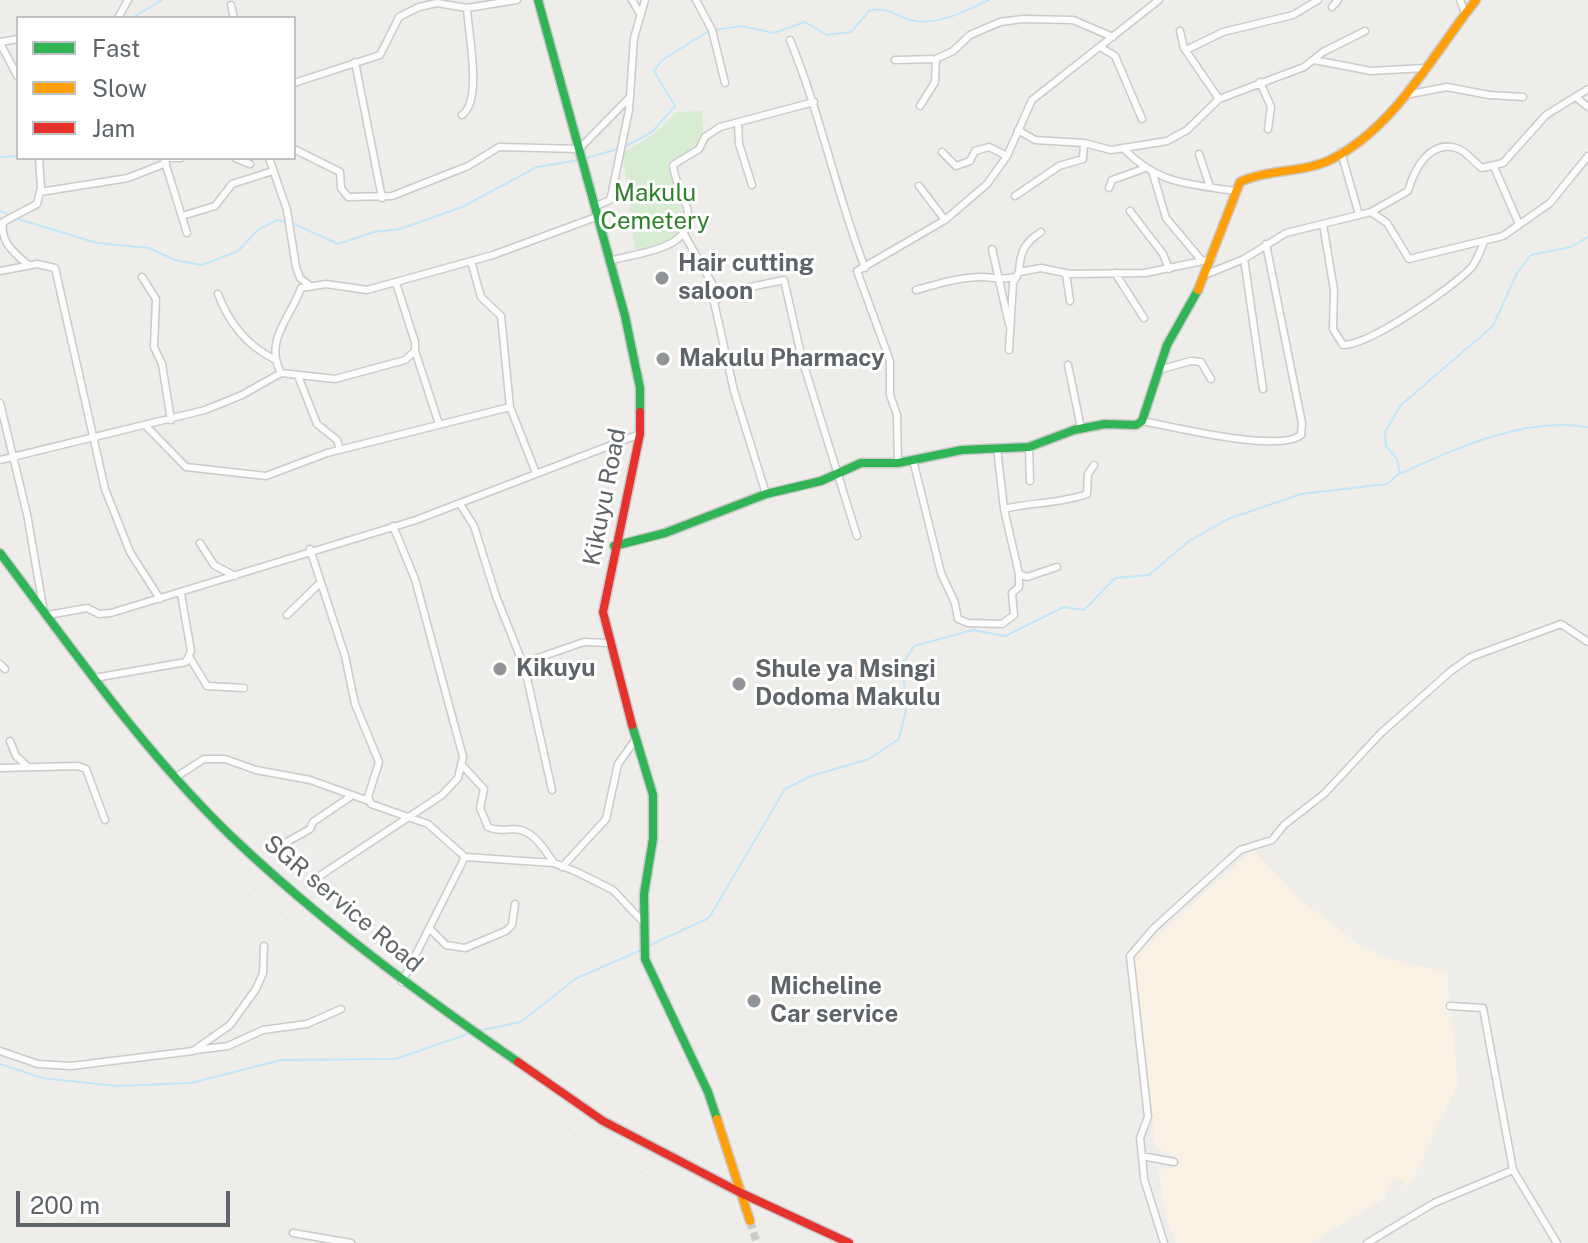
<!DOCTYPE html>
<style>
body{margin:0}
#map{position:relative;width:1588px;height:1243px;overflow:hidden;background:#efedea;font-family:"Public Sans",sans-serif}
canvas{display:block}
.legend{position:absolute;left:16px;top:16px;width:280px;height:144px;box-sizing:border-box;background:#fff;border:2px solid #bfc1c3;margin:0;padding:10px 14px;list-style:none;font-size:24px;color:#5e6468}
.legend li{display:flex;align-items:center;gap:16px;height:40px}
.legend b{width:40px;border:2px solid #bfc1c3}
.scale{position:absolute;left:16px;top:1191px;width:214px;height:36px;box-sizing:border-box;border:4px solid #5e6468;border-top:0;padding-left:10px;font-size:24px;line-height:28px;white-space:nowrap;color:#5e6468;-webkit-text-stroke:6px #fff;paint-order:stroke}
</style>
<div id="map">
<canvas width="1588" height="1243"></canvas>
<ul class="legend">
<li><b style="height:10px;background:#30b455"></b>Fast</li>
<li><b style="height:10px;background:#ff9f0a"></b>Slow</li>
<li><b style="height:10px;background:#e5322d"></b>Jam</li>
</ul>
<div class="scale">200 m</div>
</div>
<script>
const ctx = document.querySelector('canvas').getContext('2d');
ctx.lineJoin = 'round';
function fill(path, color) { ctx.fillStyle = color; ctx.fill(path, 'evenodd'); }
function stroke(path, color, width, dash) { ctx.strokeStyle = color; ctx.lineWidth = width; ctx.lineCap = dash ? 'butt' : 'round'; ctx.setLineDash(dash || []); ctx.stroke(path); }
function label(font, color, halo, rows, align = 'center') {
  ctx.font = font + ' "Public Sans",sans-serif'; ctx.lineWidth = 6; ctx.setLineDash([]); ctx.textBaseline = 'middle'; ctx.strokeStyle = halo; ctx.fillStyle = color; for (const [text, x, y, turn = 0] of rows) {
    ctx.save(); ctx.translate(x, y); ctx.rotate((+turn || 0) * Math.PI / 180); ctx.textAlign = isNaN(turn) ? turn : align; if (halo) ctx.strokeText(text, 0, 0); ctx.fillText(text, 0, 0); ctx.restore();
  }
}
fill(new Path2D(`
 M1253 849 1301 900 1362 947 1404 964 1447 971 1458 1084 1412 1182 1404 1187V1182L1392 1178 1385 1198 1311 1243H1176L1165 1212 1158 1169 1173 1168 1175 1156 1156 1148 1133 958Z`), '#f8f1e4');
fill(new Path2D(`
 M702 111 703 136 687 152 667 163C676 194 691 206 675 238L635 250 623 153 656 133 677 112Z`), '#d8ecd4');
stroke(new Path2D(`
 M132 18 162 0
 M715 30 741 26 774 33 805 22 827 35 851 32 870 10C895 8 891 15 911 20 936 27 968 10 989 0
 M624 147 652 132 675 106 654 71 662 60 709 31
 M0 157 18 156
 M586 158 618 149
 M0 211 12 216
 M18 219 97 243 149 248 175 260 202 265 238 251 258 230 277 220 285 222
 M292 223 338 244 374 232 400 229 462 207 537 167 579 160
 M1402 473C1459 447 1524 417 1588 427
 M650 945 709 918 785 789 811 776 869 759 899 739 906 710 903 663 914 646 973 630 1005 636 1064 607 1084 610 1115 578 1149 575 1189 541 1228 519 1301 494 1387 484 1400 473 1397 459 1386 446 1385 432 1401 405 1493 326 1517 273 1531 255 1571 247 1588 237
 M477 1031 521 1022 575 979 641 950
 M0 1064 43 1078 116 1086 191 1083 281 1060 395 1059 471 1033`), '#bfe6f9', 2);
stroke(new Path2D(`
 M750 1221 757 1243`), '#cbcbca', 8, [8, 4]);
const street = new Path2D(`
 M632 0 639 12
 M696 0 712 30 725 83
 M1460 0 1465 13
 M231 5 234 18
 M1332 7 1338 0
 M118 18 128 0
 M1180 31 1184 48 1219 99
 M790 40C821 115 836 193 865 268
 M0 42 18 39
 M0 43 18 77
 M1100 47 1115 56 1142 119
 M1186 50 1223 32 1293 15 1318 0
 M895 60 936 59 953 51 970 35 1000 22 1023 19 1073 20 1113 37
 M1314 60 1371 71 1425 68
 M355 62 382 198
 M1260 82 1271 107 1268 129
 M294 83 380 55 399 17 419 7 437 3 467 8 517 0
 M1405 95 1447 87 1489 95 1523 97
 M1578 99 1588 107
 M920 106 935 82 936 59
 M462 115C483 101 468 32 467 8
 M738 124 739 144 752 185
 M1018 130 1035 140 1084 143 1111 150 1167 141 1187 130 1219 99 1304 67 1323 52 1365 31
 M1123 148C1157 184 1188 184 1235 191
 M294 149 340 172 341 188 348 197 392 196 468 166 499 147 579 149 630 97
 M942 152 956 166 970 161 975 151 989 147 1007 156
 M1199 154 1210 187
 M163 158H181
 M235 158 250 164
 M269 158 287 210 296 267 300 278 309 285
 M164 159 187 233
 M1494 167 1519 224
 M1153 174 1166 218 1202 261
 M919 186 945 220
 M1109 188 1112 180 1143 169
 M40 192 128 178 166 163
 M1015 196 1059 166 1083 159 1084 143
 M594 207 610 200 612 192 629 110 634 38 645 0
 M1130 211 1163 254 1169 269
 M1371 212 1408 191C1414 170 1429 140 1456 148 1467 151 1473 162 1482 168L1503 163 1546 115 1588 89
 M1359 215 1371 212 1387 223 1409 259 1503 236 1550 203 1588 156
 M182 216 215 206 232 184 273 171
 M1323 224 1334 290 1333 329 1343 345C1370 345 1450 289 1470 269 1477 262 1480 251 1484 242
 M684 234 719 296
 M992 249 1009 324
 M1244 259 1263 389
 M471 261 481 297 501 316 510 407 536 473
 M609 261C634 253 693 251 688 213 686 196 674 182 673 165L699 149 705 137 720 127 814 102
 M28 265C14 253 0 242 3 222L37 204 41 188 39 158
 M0 271 37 264 55 268 105 489 130 552 160 599
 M1019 272C1020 252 1024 243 1041 232
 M1115 273 1144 318
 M1066 274 1070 301
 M1207 274 1244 259 1286 233 1359 215 1341 152
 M142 277 156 299 154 347 162 364 171 420
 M916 290C937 284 960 277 982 277 994 277 1001 281 1014 277
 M218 294C229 323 246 345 274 359
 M1009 350 1013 283 1019 272 1041 268 1070 274 1145 273 1212 259
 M415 351 439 424
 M1068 365 1081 428
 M1158 370 1191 361 1201 362 1211 379
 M281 373C264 340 290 319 301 288L326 284 367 290 493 255 596 217
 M298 376 317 424 337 440 340 450
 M0 403 27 514 43 607
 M1142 421C1174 427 1278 453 1301 435L1302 423 1266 244
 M147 427 186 467 266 476 327 453 510 407
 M1029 447 1030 481
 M997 448 1004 509 1019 574 1027 577 1057 567
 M0 460 205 410 242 395 281 373 335 379 405 360 415 351V342L396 283
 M913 460 941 573 955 603 958 619 968 623 1002 624 1014 615 1012 593 1019 587V574
 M898 463 897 415 890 395V361L857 271 945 220 987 184 1007 156 1032 100 1159 0
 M766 494 734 391 714 302 726 292 784 280 802 359 857 536
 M460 504 474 526 496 596 525 669 552 790
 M1004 509C1033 502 1059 504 1087 494L1088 474 1094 465
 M200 543 214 565 235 576
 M310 549 345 656 355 704 379 762 368 797 371 804 428 824 465 857 554 863 577 872 613 890 643 922
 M48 615 87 608 99 614 111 613 416 520 640 434
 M287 615 320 583
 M190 658 207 686 244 688
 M523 663 584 642 608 643
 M0 664 5 669
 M94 678 186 662 191 651 181 594
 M10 741 16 756 26 765
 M461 764 484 789 480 808 488 827C500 833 509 827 521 830 536 834 546 852 554 863
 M0 768 78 766 86 769 105 820
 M176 777 204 759H225L256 770 310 780 369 801
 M278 847 310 829 313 822 350 797
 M562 867 606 819 618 764 636 739
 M318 877 442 795 458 778 463 757 415 579 393 526
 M431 930 446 945 465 948 506 931 512 925 515 904
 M402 982 465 857
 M196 1050 228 1046 263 1030 307 1024 341 1009
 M0 1051 38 1064 71 1066 193 1051 230 1025 256 989 263 973 264 946
 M1142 1156 1140 1138 1148 1117 1130 956 1154 928 1240 850 1272 840 1284 825 1324 794 1381 733 1451 671 1471 657 1561 624 1588 642
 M1513 1170 1557 1243
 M293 1233 351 1243
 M1164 1243 1144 1179 1142 1156 1174 1162
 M1367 1243 1434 1203 1513 1170 1483 1008 1450 1006`);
const fast = new Path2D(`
 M538 0 625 316 640 388V412
 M614 546 665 533 766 494 821 481 861 463H898L962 450 1029 447 1074 430 1105 424 1136 425 1142 421 1167 345 1198 290
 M0 553C73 650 143 751 231 836 319 920 418 993 518 1062
 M632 725 653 795V839L644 894 645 959 708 1092 717 1119`);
const slow = new Path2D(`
 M1198 290 1240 182C1268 169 1302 173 1330 160 1395 128 1433 54 1476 0
 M717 1119 750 1221`);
const jam = new Path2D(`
 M632 725 603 612 640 434V412
 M518 1062 603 1121 741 1193 849 1243`);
stroke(street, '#cacacb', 9);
stroke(fast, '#cacacb', 11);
stroke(slow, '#cacacb', 11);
stroke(jam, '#cacacb', 11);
stroke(street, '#fdfcfc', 6);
stroke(fast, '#30b455', 8);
stroke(slow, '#ff9f0a', 8);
stroke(jam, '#e5322d', 8);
stroke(new Path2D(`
 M0 601C199 877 470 1095 776 1243`), '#e4e4e4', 2, [2, 10]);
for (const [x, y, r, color] of [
 [662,278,8,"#919496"],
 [663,359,8,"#919496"],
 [500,669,8,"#919496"],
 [739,684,8,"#919496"],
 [754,1001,8,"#919496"]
]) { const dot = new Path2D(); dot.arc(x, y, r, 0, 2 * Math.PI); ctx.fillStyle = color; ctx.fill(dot); stroke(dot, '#fff', 3); }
label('24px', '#31812c', '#fff', [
 ["Makulu",655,194],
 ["Cemetery",655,222]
]);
label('bold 24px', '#5e6468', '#fff', [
 ["Hair cutting",678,264],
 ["saloon",678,292],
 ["Makulu Pharmacy",679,359],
 ["Kikuyu",516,669],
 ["Shule ya Msingi",755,670],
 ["Dodoma Makulu",755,698],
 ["Micheline",770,987],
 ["Car service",770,1015]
], 'left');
label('24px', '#5e6468', '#fff', [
 ["Kikuyu Road",605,497,-79],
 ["SGR service Road",343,904,40]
]);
</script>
